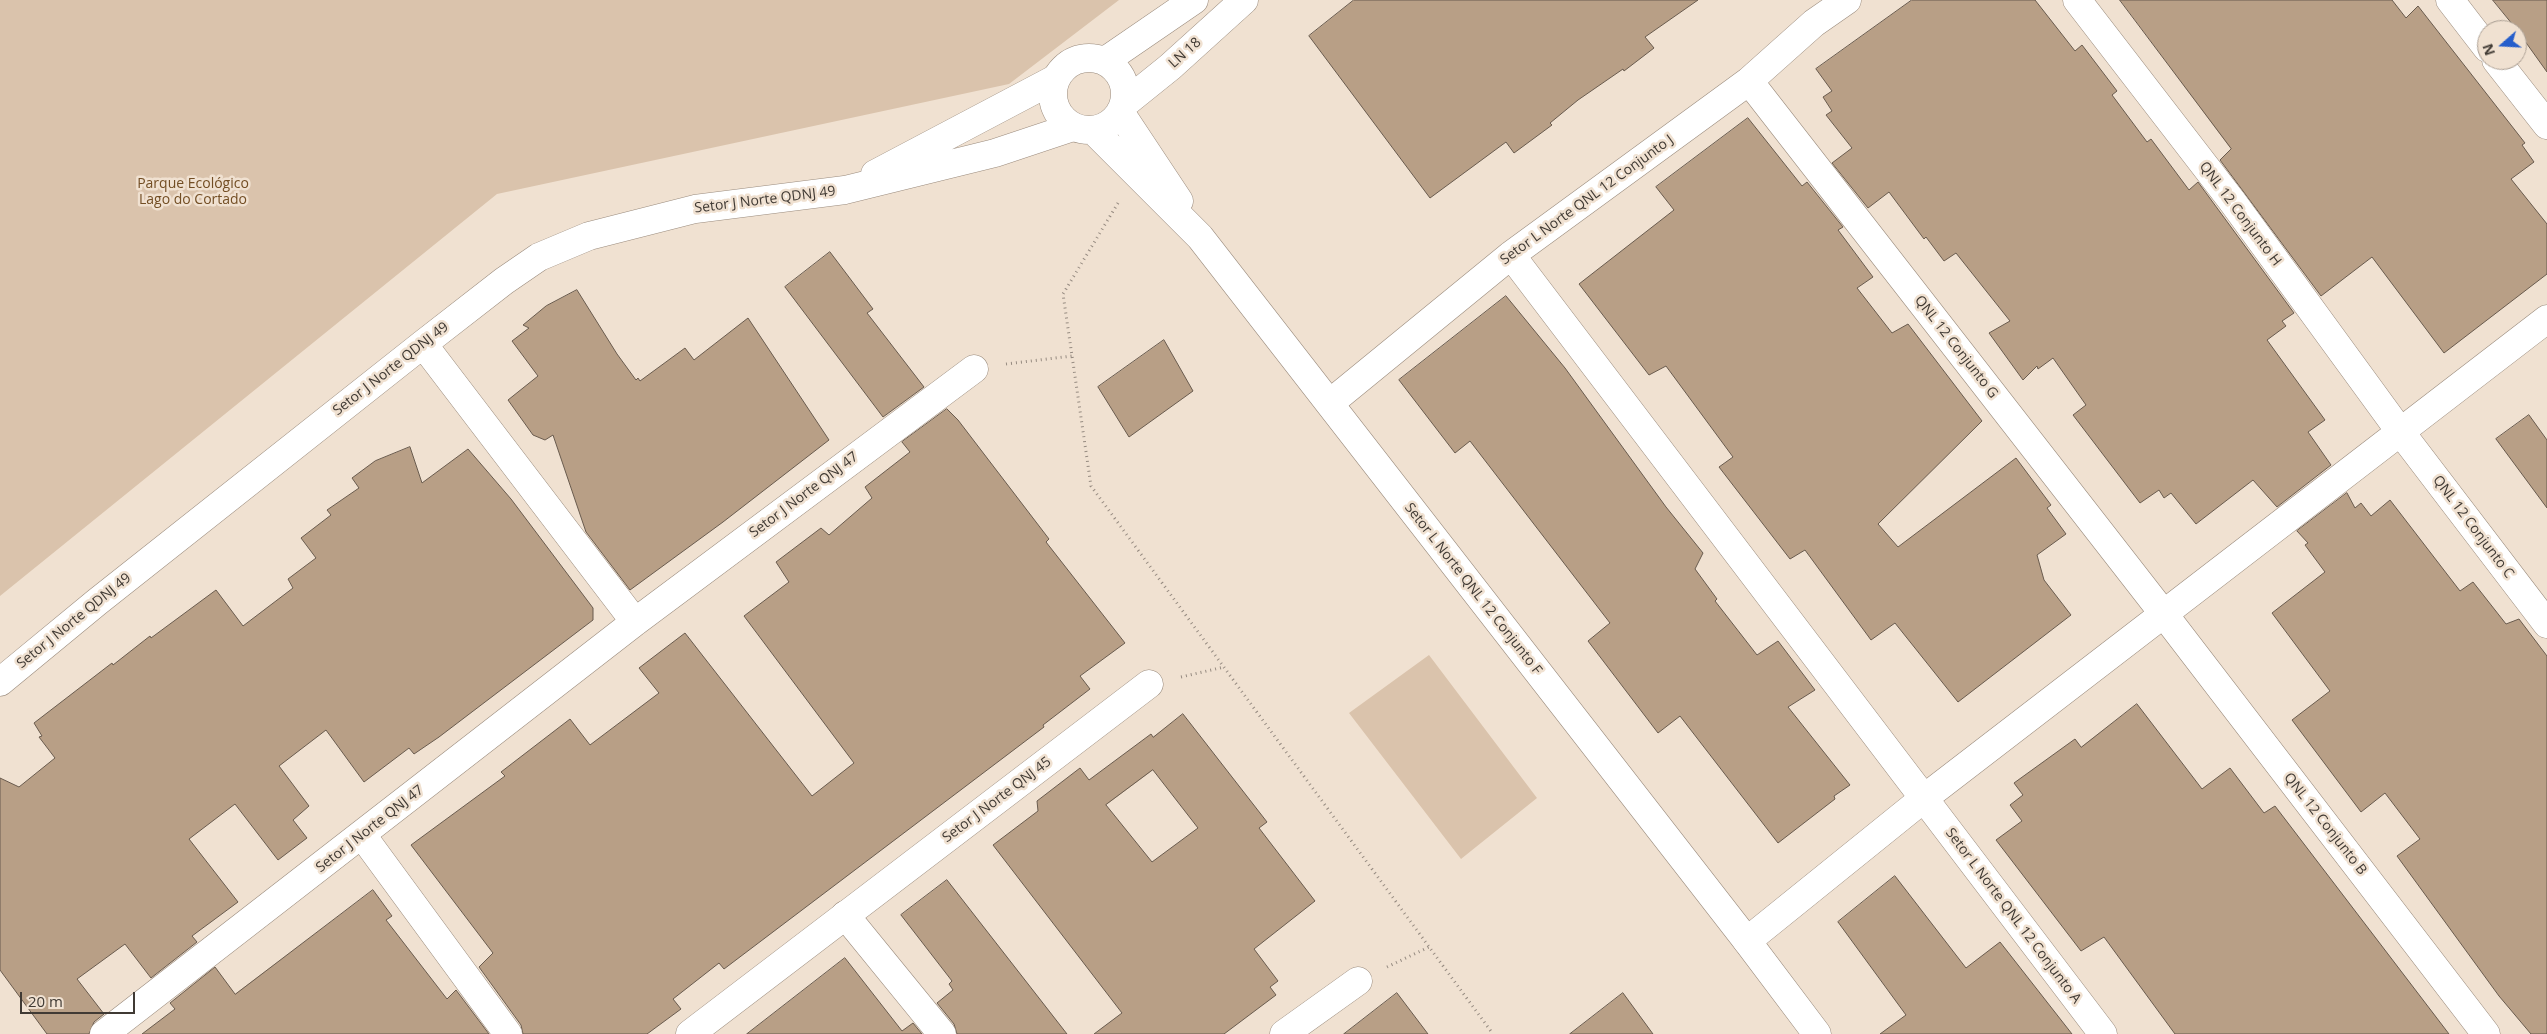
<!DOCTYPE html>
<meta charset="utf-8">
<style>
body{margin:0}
#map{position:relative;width:2547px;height:1034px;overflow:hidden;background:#f0e1d1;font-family:"Open Sans",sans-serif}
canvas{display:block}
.north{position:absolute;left:2477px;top:20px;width:50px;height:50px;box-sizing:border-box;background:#f0e1d1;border:1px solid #aa9e92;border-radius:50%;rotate:251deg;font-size:14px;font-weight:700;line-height:20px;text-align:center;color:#403a34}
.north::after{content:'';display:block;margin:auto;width:18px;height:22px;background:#255ecb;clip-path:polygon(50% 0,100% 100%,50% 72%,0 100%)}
.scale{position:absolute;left:20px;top:992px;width:115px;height:22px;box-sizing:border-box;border:2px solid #403a34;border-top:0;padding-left:6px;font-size:15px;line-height:18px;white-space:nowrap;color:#403a34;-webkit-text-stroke:4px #f0e1d1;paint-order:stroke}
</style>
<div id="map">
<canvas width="2547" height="1034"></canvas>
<div class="north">N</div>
<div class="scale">20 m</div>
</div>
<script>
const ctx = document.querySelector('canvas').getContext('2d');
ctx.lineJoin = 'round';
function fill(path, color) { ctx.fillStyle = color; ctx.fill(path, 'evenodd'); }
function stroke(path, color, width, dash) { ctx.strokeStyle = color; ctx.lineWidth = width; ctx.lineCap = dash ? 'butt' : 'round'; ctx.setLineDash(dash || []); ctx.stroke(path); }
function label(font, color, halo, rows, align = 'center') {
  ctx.font = font + ' "Open Sans",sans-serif'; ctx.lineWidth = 5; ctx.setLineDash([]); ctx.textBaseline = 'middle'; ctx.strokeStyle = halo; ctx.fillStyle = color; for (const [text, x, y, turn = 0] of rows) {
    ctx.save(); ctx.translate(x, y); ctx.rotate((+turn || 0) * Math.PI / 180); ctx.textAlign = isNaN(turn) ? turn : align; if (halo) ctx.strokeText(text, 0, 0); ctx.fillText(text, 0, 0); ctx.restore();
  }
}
fill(new Path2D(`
 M0 0H1119L1009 84 497 194 0 596Z
 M1429 655 1537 798 1461 859 1349 713Z`), '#dac3ac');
const building = new Path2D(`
 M1354 0H1698L1645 37 1654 48 1624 71 1623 69 1578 100 1550 123 1552 125 1514 153 1506 142 1430 198 1309 36Z
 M1912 0H2035L2075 51 2082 45 2117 91 2112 95 2147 142 2151 139 2189 190 2198 182 2294 313 2282 321 2286 326 2267 340 2325 420 2308 432 2331 465 2277 507 2253 480 2196 524 2171 493 2164 498 2159 490 2140 503 2073 415 2086 405 2053 358 2038 369 2037 366 2023 380 1989 333 2010 321 1956 253 1944 261 1926 237 1924 239 1889 192 1868 208 1832 163 1852 148 1826 115 1832 111 1823 97 1832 91 1816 69Z
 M2120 0H2392L2406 18 2418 6 2525 143 2522 145 2534 162 2511 179 2547 224V274L2444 353 2372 257 2321 296 2220 160 2231 149Z
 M2493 0H2547V72L2517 30Z
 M1748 118 1802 186 1807 182 1843 227 1838 230 1873 277 1857 288 1892 333 1908 324 1982 421 1878 524 1898 547 2016 458 2051 505 2047 508 2066 534 2037 555 2044 580 2071 615 1958 702 1895 623 1871 640 1805 550 1790 559 1719 467 1733 457 1666 366 1649 375 1579 284 1674 210 1656 187Z
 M830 252 873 309 867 313 924 387 883 417 785 287Z
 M577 290 617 354 636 380 638 378 640 381 685 348 694 360 748 318 829 440 723 522 630 590 586 532 553 435 545 440 533 435 508 400 538 376 512 341 529 328 523 325 546 306Z
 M1506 296 1565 368 1666 507 1703 553 1695 569 1717 599 1715 601 1757 655 1778 641 1815 690 1788 707 1850 785 1834 796 1835 799 1778 843 1680 716 1658 733 1588 641 1610 623 1470 441 1455 453 1399 380Z
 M1164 340 1193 391 1129 437 1098 387Z
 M947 409 958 420 1049 539 1046 542 1125 643 1080 676 1090 689 1043 725 1044 727 724 969 719 963 673 999 681 1009 647 1034H523L521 1025 479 967 493 953 411 845 505 776 501 772 570 719 590 745 659 693 639 668 685 633 812 796 854 763 744 616 789 582 776 562 821 528 829 535 872 498 865 487 910 452 902 442Z
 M2529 415 2547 440V508L2496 439Z
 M410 447 422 483 468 449 511 499 593 608V620L439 737 414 754 409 748 364 782 326 730 279 766 309 806 293 820 307 838 278 860 235 804 189 839 238 902 192 936 197 942 151 978 125 944 77 979 104 1014 94 1022 89 1034H47L0 970V778L19 787 55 758 39 737 42 736 34 723 112 663 113 665 150 636 151 638 216 590 243 626 293 588 288 579 316 558 301 538 331 515 327 510 359 488 352 478 375 461Z
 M2347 493 2355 508 2361 503 2371 516 2390 500 2460 591 2473 582 2506 624 2519 619 2547 656V1034H2531L2499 996 2397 856 2420 839 2385 793 2361 812 2292 720 2330 691 2272 613 2325 572 2305 545 2308 543 2297 531Z
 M2137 704 2202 789 2230 768 2264 813 2275 806 2449 1034H2175L2104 937 2081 951 1996 840 2022 821 2010 805 2023 795 2014 783 2075 739 2081 747Z
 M1183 714 1267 822 1259 828 1315 901 1254 949 1278 981 1270 987 1276 995 1224 1034H1094L1122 1013 993 845 1038 811 1037 801 1080 768 1089 780 1151 734 1153 737ZM1153 770 1198 828 1152 862 1106 805Z
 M1895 876 1966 968 2000 942 2072 1034H1880L1906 1015 1838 922Z
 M947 880 1067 1034H957L954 1024 937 1003 953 990 949 984 952 981 901 915Z
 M373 890 392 916 386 920 447 999 456 990 489 1034H142L175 1009 170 1003 215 967 235 994Z
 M845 958 902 1031 913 1023 922 1034H747Z
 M1397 993 1428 1034H1344Z
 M1623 993 1653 1034H1570Z`);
fill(building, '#b89f86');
stroke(building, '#695b4e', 1);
const pedestrian = new Path2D(`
 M362 835 508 1034
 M845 915 942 1034`);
const minor = new Path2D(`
 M2077 0 2232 201 2399 430 2547 624
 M2450 0 2487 48
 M2496 60 2547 125
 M1749 81 2163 613 2486 1034
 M875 174 1055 79
 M1511 255 2103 1034
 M423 344 635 622
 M1330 403 1511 255 1749 81 1814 23 1847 0
 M0 682 97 602 423 344 504 281 539 257 589 236 695 209 845 190 995 153 1073 127
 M1747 941 1923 799 2547 319
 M104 1034 635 622 974 369
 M690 1034 1149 684
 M1284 1034 1358 981`);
const tertiary = new Path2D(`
 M1053 94a36 36 0 1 1 72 0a36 36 0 1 1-72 0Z
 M1105 61 1194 0
 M1124 104 1170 67 1244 0
 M1120 112 1179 201
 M1093 130 1200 237 1747 941 1817 1034`);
stroke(pedestrian, '#9a8b7d', 29);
stroke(minor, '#9a8b7d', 29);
stroke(tertiary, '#9a8b7d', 29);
stroke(new Path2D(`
 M1118 203 1063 294 1091 486 1493 1034
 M1006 364 1072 356
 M1181 677 1224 667
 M1387 967 1429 947`), '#968b81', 3, [1, 4]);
stroke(pedestrian, '#fff', 28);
stroke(minor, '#fff', 28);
stroke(tertiary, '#fff', 28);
label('14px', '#403a34', '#f0e1d1', [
 ["LN 18",1185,53,-42],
 ["Setor J Norte QDNJ 49",765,200,-7],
 ["Setor L Norte QNL 12 Conjunto J",1587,200,-36],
 ["QNL 12 Conjunto H",2240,214,53],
 ["QNL 12 Conjunto G",1956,347,52],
 ["Setor J Norte QDNJ 49",391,369,-38],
 ["Setor J Norte QNJ 47",804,495,-37],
 ["QNL 12 Conjunto C",2473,527,53],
 ["Setor L Norte QNL 12 Conjunto F",1473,589,52],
 ["Setor J Norte QDNJ 49",74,621,-39],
 ["Setor J Norte QNJ 45",997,800,-37],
 ["QNL 12 Conjunto B",2325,824,52],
 ["Setor J Norte QNJ 47",370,829,-38],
 ["Setor L Norte QNL 12 Conjunto A",2013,916,53]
]);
label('14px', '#734e24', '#f0e1d1', [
 ["Parque Ecológico",193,184],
 ["Lago do Cortado",193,200]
]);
</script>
